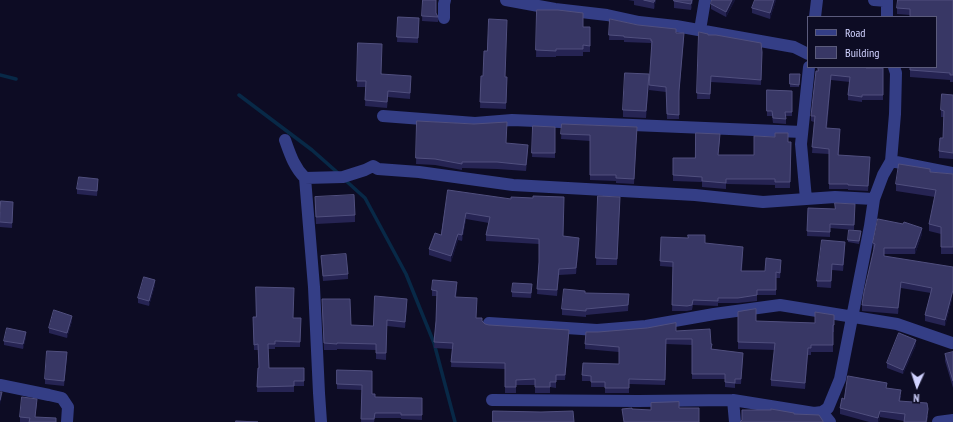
<!DOCTYPE html>
<style>
body{margin:0}
#map{position:relative;width:953px;height:422px;overflow:hidden;background:#0d0c24;font-family:"PT Sans Narrow",sans-serif}
canvas{display:block}
.legend{position:absolute;left:807px;top:16px;width:130px;height:52px;box-sizing:border-box;background:#0d0c24;border:1px solid #5b5b7c;margin:0;padding:5px 7px;list-style:none;font-size:12px;color:#d0d2ff}
.legend li{display:flex;align-items:center;gap:8px;height:20px}
.legend b{width:20px;border:1px solid #5b5b7c}
.north{position:absolute;left:897px;top:366px;width:40px;height:40px;-webkit-text-stroke:3px #0d0c24;paint-order:stroke;rotate:183deg;font-size:11px;font-weight:700;line-height:16px;text-align:center;color:#d0d2ff}
.north::after{content:'';display:block;margin:auto;width:14px;height:18px;background:#d0d2ff;clip-path:polygon(50% 0,100% 100%,50% 72%,0 100%)}
</style>
<div id="map">
<canvas width="953" height="422"></canvas>
<ul class="legend">
<li><b style="height:5px;background:#343e86"></b>Road</li>
<li><b style="height:11px;background:#383765"></b>Building</li>
</ul>
<div class="north">N</div>
</div>
<script>
const ctx = document.querySelector('canvas').getContext('2d');
ctx.lineJoin = 'round';
function stroke(path, color, width, dash) { ctx.strokeStyle = color; ctx.lineWidth = width; ctx.lineCap = dash ? 'butt' : 'round'; ctx.setLineDash(dash || []); ctx.stroke(path); }
function fill(path, color) { ctx.fillStyle = color; ctx.fill(path, 'evenodd'); }
stroke(new Path2D(`
 M0 75 16 79
 M239 95 312 150 338 173
 M344 179 365 198 406 274 434 343 455 422`), '#082947', 3.5);
stroke(new Path2D(`
 M506 0 555 9 607 15 639 22 676 26 794 47 808 54
 M874 0 887 1
 M887 0V17
 M815 17 817 0
 M444 18V4L445 0
 M700 30 705 0
 M383 116 475 123 512 120 802 132
 M285 140C290 154 294 167 305 178L314 287 319 393 321 422
 M891 161 953 173
 M305 178 343 177 365 170 373 166 378 169 419 172 513 185 695 195 763 202 835 197 874 199
 M806 199 801 144 809 67
 M489 323 597 330 646 326 714 314 780 305 897 324 952 343H953
 M0 385 49 395 62 398 68 407 67 422
 M492 400 638 401 733 400 814 413 822 412 828 408 840 379 870 226 874 199 883 175 891 161 895 114 896 73 894 67
 M733 400 735 422
 M822 412 830 422
 M938 422 953 420`), '#343e86', 12);
fill(new Path2D(`
 M423 0 436 13 438 17V22L422 21Z
 M628 0H656L654 9 634 5V1Z
 M674 0H693L691 10 674 8Z
 M735 0 726 17 711 9V4Z
 M755 0H776L770 19 752 13V8Z
 M953 0V82H950V80L910 77V67H936L910 15 897 14V8Z
 M537 10 583 27H590V52H583V56H556V57H536Z
 M398 17 419 18 418 43 397 42Z
 M610 19 676 33 684 37 679 95V119H667L666 92 649 90 652 46H651V43L624 42V40H609Z
 M699 32 762 52V58L761 85 711 82 710 99H697Z
 M358 43 382 74 411 82 410 99 388 97 387 108 365 106 366 87H357Z
 M867 67V68H883V100H862V102L848 100V95L850 82 831 80 827 128 840 134 839 155 870 163 868 191 848 190V189H829V154L812 153 814 122 811 121V116L816 71Z
 M790 74 800 77 799 87H790Z
 M481 76 507 77 506 109 480 108Z
 M649 81 646 118 623 117V110Z
 M767 90 792 91V116H786V124L773 123 772 116H767Z
 M953 95V159L939 158V151L943 138 944 117H941V110Z
 M417 121 474 124 506 143 528 151 526 171 497 169 462 168V170L435 165 416 164Z
 M562 124 637 127 634 184 616 183V181L590 180V141L561 139Z
 M533 126 555 127V158L532 157Z
 M775 133 788 142H791L790 188H775V185L726 184V189L702 187V182L673 181V158H695L720 140 718 155H754L775 137Z
 M930 172 953 174V254H941V234L929 231V224L935 197 896 191V184Z
 M98 184 97 196 77 194V189Z
 M448 190 563 236 579 244 576 274 559 275 557 296 537 294 539 262V244L486 241V235L489 223 466 219 462 241 458 240 451 262 429 255V249L441 235Z
 M598 196 620 197 617 265H596Z
 M315 197 355 215V222L316 224Z
 M855 204 854 230 830 228V237L807 236 808 208 835 209Z
 M13 207 12 228 0 227V212Z
 M861 234 859 244 848 242V240Z
 M922 234 915 254H884V256L952 299 945 326 925 321V315L931 293 901 288 898 314 862 311V305L874 249H873V243Z
 M661 237 705 243 743 252 742 271H765L781 265 780 278H776V295H757V301L738 303H718V306L693 305 692 310 687 311H672L673 267 660 266Z
 M845 242V249L843 271 832 270 831 288 817 287V281Z
 M321 256 348 274V279L323 281Z
 M155 285 149 306 138 303V298Z
 M457 288 456 297 476 318 482 321 485 324 489 325 569 336 565 380H556V388L550 387V393H535V385H516V393H505V369L451 367 452 349 434 348 436 321 437 296H432V290Z
 M532 289 531 298 512 297V292Z
 M585 293 629 294 628 311 586 315V317L562 315V309Z
 M407 305 405 328 387 326 386 360 376 359V350L337 349V350H324L322 306 351 325 373 326Z
 M738 312 756 321 815 323 834 315V332H833V352H811V355H808L805 389 771 386V380L775 350 738 349Z
 M294 318H301L300 347H275V349H268L269 368H304V386H294V392H257L258 368H259L258 350H254L253 323Z
 M72 321 67 338 49 333V328Z
 M676 331 711 344 712 349 743 358 741 384H735V388L725 387V379H692V345L666 344 665 385 629 384V393H605V387H591V381H582V375L619 364V352L585 349V344L598 332Z
 M26 337 23 349 4 345V341Z
 M916 345 903 374 887 368V363Z
 M953 352V388L945 361V354Z
 M67 357 64 386 45 384V379Z
 M337 370 372 371V394L375 397 422 398V420L401 419V418H375L374 422H361L362 390 337 389Z
 M887 388 901 396 900 401 928 416 927 422H904V421L880 417 879 422H869L840 414V408L844 399Z
 M37 404 35 417 56 422H20V417Z`), '#262453');
fill(new Path2D(`
 M655 0H656L654 9V2Z
 M692 0H693L691 10V4Z
 M732 0H735L726 17V12Z
 M774 0H776L770 19V13Z
 M684 33V37L679 96V91Z
 M649 74V81L646 118V111Z
 M831 75V80L826 133V128Z
 M466 213V219L462 241V235Z
 M922 228V234L915 254V248Z
 M458 234V240L451 262V256Z
 M579 238V244L576 274V268Z
 M845 242V249L843 271V265Z
 M155 280V285L149 306V301Z
 M901 282V288L898 314V308Z
 M953 290 952 299 945 326V320Z
 M407 299V305L405 328V322Z
 M72 316V321L67 338V333Z
 M569 330V336L565 380V375Z
 M26 332V337L23 349V344Z
 M916 340V345L903 374V370Z
 M808 348V355L805 389V383Z
 M743 353V358L741 384V379Z
 M2 392V397L0 405V400Z
 M880 411V417L879 422H878V418Z`), '#141338');
const building = new Path2D(`
 M423 0H436V13L438 17 422 16Z
 M644 0H655L654 2Z
 M674 0H692L691 4 674 1Z
 M712 0H732L726 12 711 4Z
 M755 0H774L770 13 752 8Z
 M898 0H953V75H950V73L910 70V67H936V17H910V9L897 8Z
 M537 10H558L583 13V27H590V46L583 45V49H556V51L536 50Z
 M398 17 419 18 418 38 397 37Z
 M489 19 507 20 505 77H507L506 103 480 102 481 76H483L484 51H487Z
 M610 19 638 25 676 29V33H684L679 91V115L667 114 666 87 649 85 652 41H651V39L624 37V36L609 35Z
 M699 32 708 34V35H716L761 43 762 52V53L761 80 711 76 710 94 697 93Z
 M358 43 382 44 381 74 411 76 410 93 388 91 387 102 365 100 366 81H357Z
 M818 67H866V68H883V95H862V97L848 95 850 77 831 75 826 128 840 129 838 155 870 157 868 186 848 185V184H829V149L812 147 815 116H811L816 71H818Z
 M625 73 649 74 646 111 623 110Z
 M790 74H800L799 85 790 84Z
 M767 90 792 91V112H785L786 119 773 118 772 111H767Z
 M942 94 953 95V153L939 151 940 138H943L944 111 941 110Z
 M417 121 474 124 507 122 506 143 528 145 526 165 497 162H462V164L435 159 416 158Z
 M562 124 637 127 634 179 616 178V175H590V135L561 134Z
 M533 126 555 127V153H532Z
 M696 133 720 134 718 155H754V136L775 137V133H788V142H791L790 182H775V179H726V183L702 181V177L673 175V158H695Z
 M899 164 930 169V172L953 174V247H941V227L929 224 936 190 896 184Z
 M79 177 98 179 97 191 77 189Z
 M448 190 511 199V197L533 198V196L564 197 563 236 579 238 576 268 559 269 557 290 537 289 539 262V239L486 235 490 217 466 213 462 235 458 234 451 256 429 249 435 233 441 235Z
 M354 195 355 215 316 217 315 197Z
 M598 196 620 197 617 259 596 258Z
 M1 201 13 202 12 223 0 222Z
 M835 203 855 204 854 225 830 224V232L807 231 808 208 835 209Z
 M878 219 903 224 904 222 922 228 915 248H884V256L953 267V290L945 320 925 315 932 288 901 282 898 308 862 305 864 292 875 244 873 243Z
 M849 230 861 231 859 241 848 240Z
 M688 235H705V243L743 247 741 271H765L766 258 781 260 780 273 776 272V290H757V295L738 298H718V301L693 300 692 305 687 306 672 305 673 262 660 261 661 237 688 238Z
 M822 240 845 242 843 265 832 264 831 281H817Z
 M346 254 348 274 323 276 321 256Z
 M144 277 155 280 149 301 138 298Z
 M433 280 457 282 455 297 477 298 476 318H482V321L485 324 489 325 569 330 565 375H556V382H550V387H535V379L516 380V387H505V363L451 362 453 343 434 342 436 321 437 291 432 290Z
 M513 283 532 284 531 293 512 292Z
 M256 287 294 288 293 318H301L300 342 275 341V344H268L269 368H304V381H294V386L257 387 258 368H259L258 344 254 345 253 317H256Z
 M564 289 585 291V293L629 294 628 305 586 309V311L562 309Z
 M375 296 407 299 405 322 387 320 386 353H376V344L337 343V344L324 343 322 299H350L351 325 373 326Z
 M756 309V321L815 323V312L834 315V325H833V345H811V348H808L805 383 771 380 775 343 738 342V312Z
 M54 310 72 316 67 333 49 328Z
 M676 323V331L710 329 711 344H712L711 349 743 353 741 379H735V383L725 382V374H692V339H666L665 380 629 379V388H605V382H591V376L582 375 583 363 619 364V347L585 344 586 332H598L647 328Z
 M7 328 26 332 23 344 4 341Z
 M899 333 916 340 903 370 887 363Z
 M47 351 67 352 64 381 45 379Z
 M953 352V381L945 354Z
 M337 370 372 371V394H375V397L422 398V415H401V413H375L374 419H361L362 385 337 384Z
 M848 376 887 383 886 388 901 390 899 401 927 403 928 409 926 422H904L905 414 880 411 878 418 840 408 842 398 844 399Z
 M0 392H2L0 400Z
 M22 397 37 399 35 417 56 418V422H29L30 418 20 417Z
 M679 402V408H699V422H624L622 409 632 408V409L651 410V403Z
 M771 409 794 413V414L819 415 823 421V422H740L742 420V410H771Z
 M493 411 541 412 573 411 574 422H493Z
 M236 421 258 422H236Z`);
fill(building, '#383765');
stroke(building, '#504f7e', 1);
</script>
